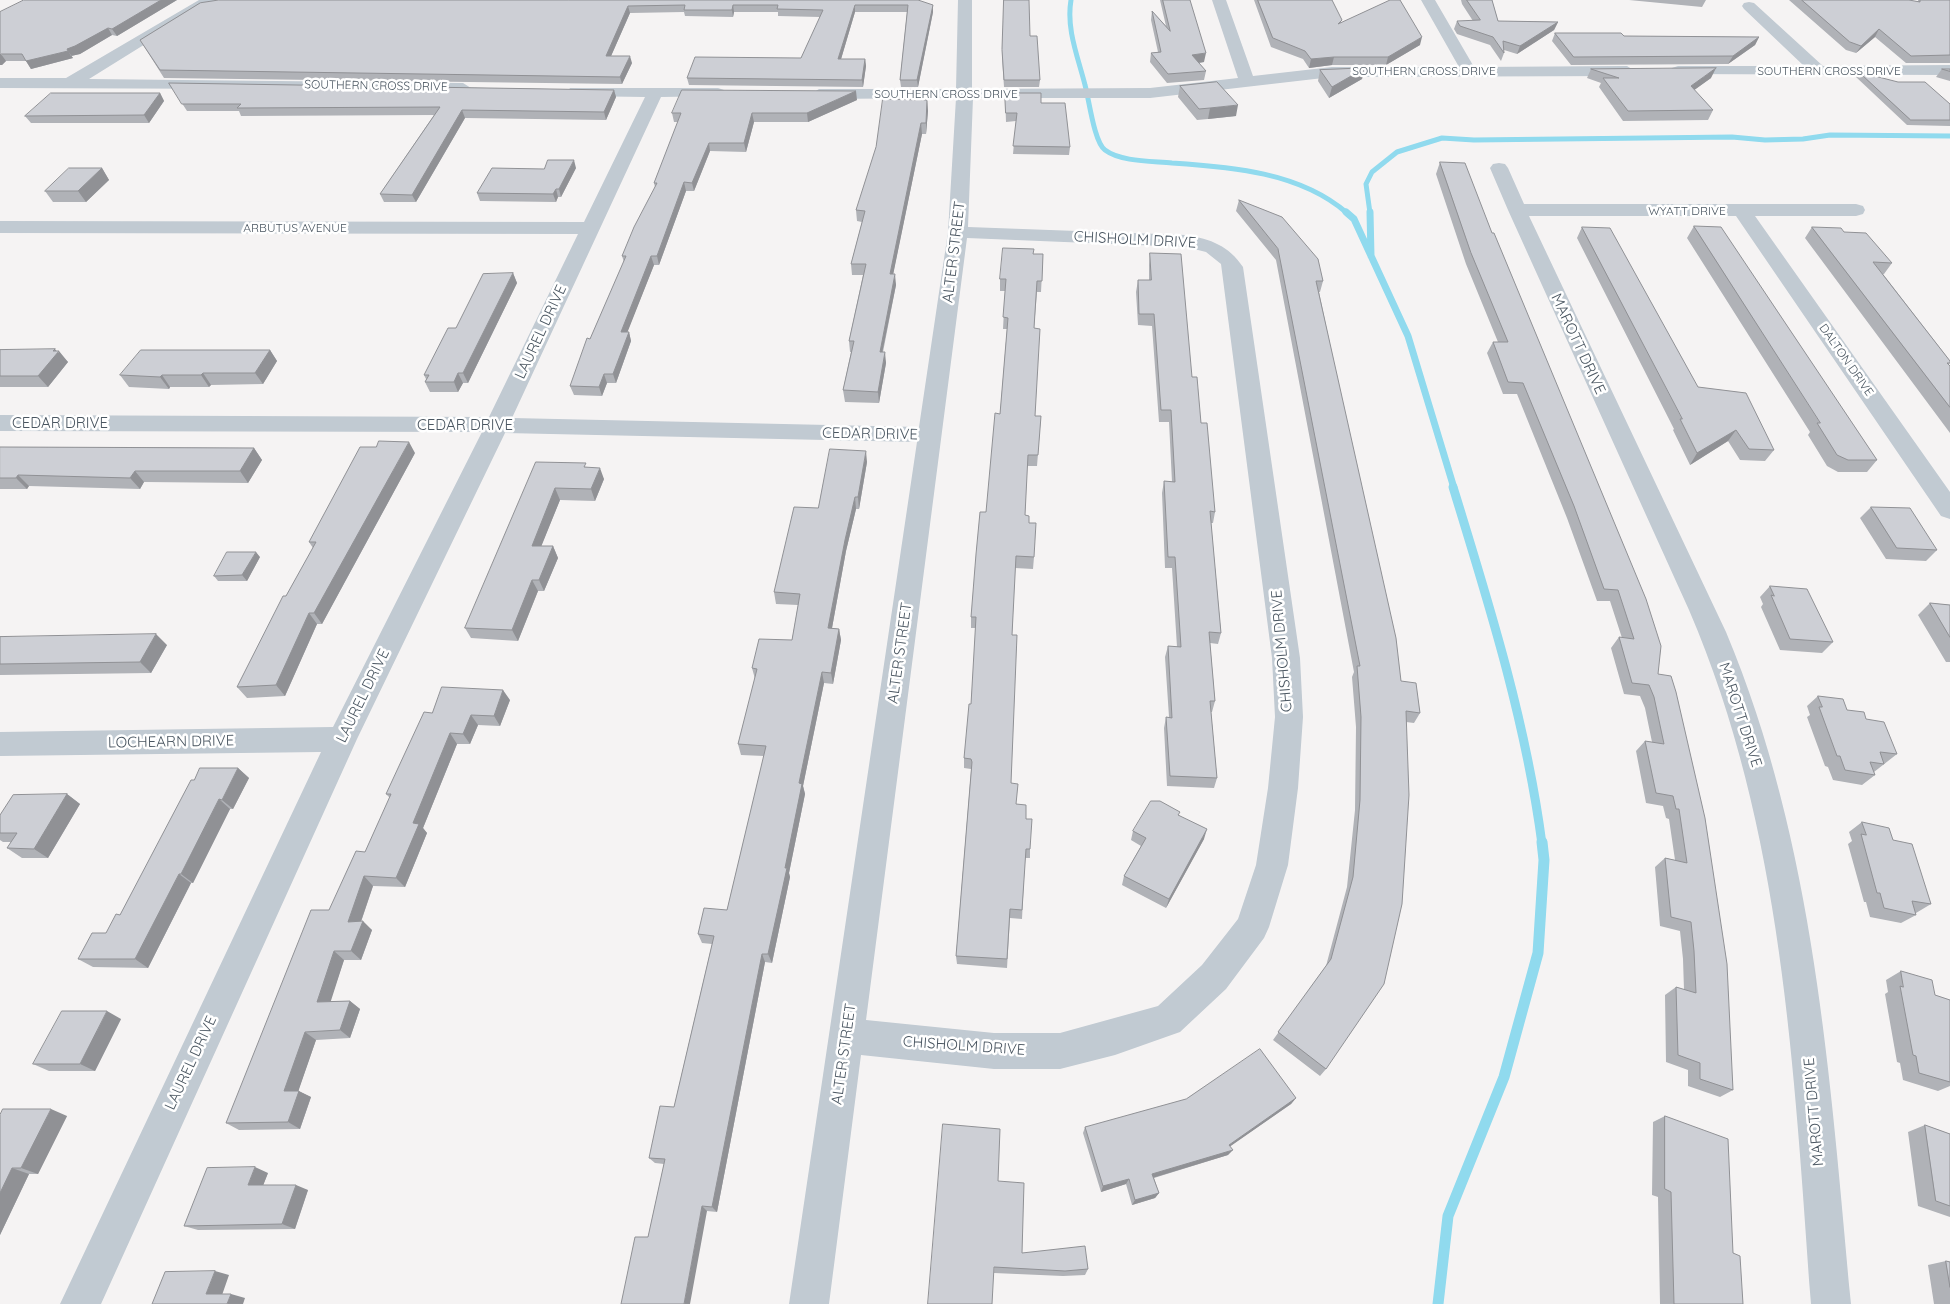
<!DOCTYPE html>
<style>
body{margin:0}
canvas{display:block;background:#f5f3f3}
</style>
<canvas width="1950" height="1304"></canvas>
<script>
const ctx = document.querySelector('canvas').getContext('2d');
ctx.lineJoin = 'round';
function stroke(path, color, width, dash) { ctx.strokeStyle = color; ctx.lineWidth = width; ctx.lineCap = dash ? 'butt' : 'round'; ctx.setLineDash(dash || []); ctx.stroke(path); }
function fill(path, color) { ctx.fillStyle = color; ctx.fill(path, 'evenodd'); }
function label(font, color, halo, rows, align = 'center') {
  ctx.font = font + ' Quicksand,sans-serif'; ctx.lineWidth = 5; ctx.setLineDash([]); ctx.textBaseline = 'middle'; ctx.strokeStyle = halo; ctx.fillStyle = color; for (const [text, x, y, turn = 0] of rows) {
    ctx.save(); ctx.translate(x, y); ctx.rotate((+turn || 0) * Math.PI / 180); ctx.textAlign = isNaN(turn) ? turn : align; if (halo) ctx.strokeText(text, 0, 0); ctx.fillText(text, 0, 0); ctx.restore();
  }
}
stroke(new Path2D(`
 M1071 0C1066 29 1078 57 1085 85 1089 99 1094 142 1105 150 1121 162 1152 161 1172 163 1231 167 1300 172 1347 213
 M1370 213 1366 184 1372 172 1397 152 1442 138 1474 140 1732 137 1765 140 1803 139 1830 135 1950 136`), '#90daee', 5);
stroke(new Path2D(`
 M1346 212 1354 219 1408 336 1454 488
 M1370 212 1371 256`), '#90daee', 7);
stroke(new Path2D(`
 M1453 487C1489 604 1526 722 1542 844`), '#90daee', 9);
stroke(new Path2D(`
 M1438 1304 1448 1216 1504 1077 1538 953 1544 860 1542 842`), '#90daee', 11);
fill(new Path2D(`
 M199 0H216L89 79 463 83 471 88 463 93 265 89 0 88V78H66Z
 M958 0H972V89L1150 88 1238 78 1212 0H1226L1253 76 1332 67H1459L1421 0H1435L1474 67 1627 66 1635 71 1627 76 1332 77 1150 98H973L968 227 1186 235C1211 239 1229 246 1243 267L1300 658 1303 717 1298 788 1288 865 1269 927 1264 938 1226 989 1180 1032 1115 1055 1060 1069H994L861 1055 829 1304H789L917 442 505 433 357 739 101 1304H60L321 752 0 756V732L333 727 482 432 0 431V415L489 417 578 234 0 233V221L584 222 645 97 576 96 570 94 568 91 570 88H718L724 90 726 93 724 96 661 97 512 418 919 427 948 232 956 98 819 99 811 94 819 89H956ZM967 238 1186 247 1206 252 1221 264 1272 658 1275 717 1268 788 1256 865 1238 919 1202 965 1158 1006 1060 1033H994L866 1020Z
 M1749 2 1754 3 1823 66 1950 65V75L1672 74 1670 71 1672 68 1678 66H1804L1744 9 1742 6 1744 3Z
 M1499 163 1505 164 1508 168 1524 204H1856L1863 206 1865 210 1863 214 1856 216H1755L1950 492V519L1941 516 1736 216H1529L1726 632C1815 844 1830 1078 1851 1304H1811C1794 1070 1783 828 1689 610L1508 210 1490 168 1493 164Z`), '#c1cad2');
fill(new Path2D(`
 M177 0 117 36 112 35 80 54 71 56 73 58 31 69 26 61H6L2 65 0 12Z
 M1004 0 1030 36 1040 80 1039 87H1004L1002 57Z
 M1160 0H1190L1204 62 1199 63 1206 71 1204 80 1167 83 1150 62 1151 53 1158 52 1151 20 1152 11 1166 26Z
 M1254 0H1332L1341 22 1420 45 1386 65H1332L1309 68 1303 59 1271 47Z
 M1461 0H1492L1498 21 1558 22 1554 30 1517 54 1504 50V53L1501 61 1490 45 1457 34 1454 29 1457 21H1473L1462 4Z
 M1629 0H1706L1702 7Z
 M1789 0H1909L1918 2V0H1950V63H1906L1875 37 1856 53 1846 50Z
 M200 3 933 5V12L918 87H901L900 80 907 12H855L841 59H865L866 66 863 87 689 85 687 78 801 58 820 17 778 16V12H734L733 17 685 16 684 12 630 13 611 56 632 63 622 84 164 78 140 40Z
 M1555 33 1624 36 1759 37 1755 45 1728 64 1571 65 1552 41Z
 M1365 68 1362 79 1329 98 1318 81 1320 70Z
 M1591 69 1711 78 1694 90 1713 110 1708 120 1623 121 1599 87 1601 83 1587 78Z
 M1942 69H1950V81L1936 77Z
 M1859 72 1950 104V126L1907 125 1856 77Z
 M169 83 614 90 616 97 606 120 465 118 416 202H384L380 194 434 115 241 116 239 111H187Z
 M1180 86 1236 116 1208 119 1197 120 1178 97Z
 M160 93 164 101 149 123H31L25 116Z
 M1005 93 1041 103 1070 147 1069 155 1013 154 1016 121 1006 122Z
 M857 100 808 122H754L746 152 710 151 694 191H686L659 265H654L627 332H629L631 341 616 383H607L602 396 574 395 570 386 590 339 624 262 622 256 655 187 654 183 678 122H674L672 113Z
 M927 100 928 111 926 134H922L893 274 896 285 883 352 886 363 879 403 845 402 843 390 851 352H850L849 341 863 275H852L851 264 862 222 857 221 856 210Z
 M1440 162 1658 674 1733 1090 1720 1097 1688 1086V1070L1666 1062 1665 995 1676 987 1684 990 1683 959 1680 931 1660 926 1655 867 1665 858 1675 860 1669 819 1666 818 1663 806 1646 803 1636 751 1645 741 1652 742 1645 708 1640 696 1624 694 1611 648 1619 637 1622 638 1610 601H1597L1567 518 1517 394H1503L1487 353 1493 342H1498L1466 264 1436 174Z
 M102 168 109 180 86 202H53L45 191Z
 M576 168 561 197H558L556 202 480 201 477 193 544 169Z
 M1239 200 1323 281 1320 292H1319L1401 681 1420 713 1414 723 1406 722 1326 1069 1320 1076 1273 1040 1326 966 1347 887 1355 810 1356 727 1352 677 1354 672 1276 260 1236 211Z
 M1694 226 1877 460 1867 472H1838L1827 466 1808 435 1810 432 1687 238Z
 M1582 227 1698 387 1774 450 1765 461 1740 460 1728 441 1690 465 1673 430 1674 429 1577 238Z
 M1812 227 1844 232 1892 263 1884 274H1883L1950 361 1949 365 1950 366V433L1805 238Z
 M1150 253 1192 377 1201 423 1215 512 1213 523H1211L1221 633 1218 644 1210 643 1215 701 1212 712H1211L1217 778 1214 788 1167 786 1164 728 1166 717H1169L1165 657 1168 646 1177 647 1172 568H1165L1162 493 1164 481 1172 482 1169 422H1159L1152 326 1138 325 1136 292 1138 280H1149V265Z
 M1033 254H1043L1041 292H1037L1034 328 1035 416H1041L1037 466H1027L1025 515 1029 523 1034 557 1033 569 1015 568 1012 635 1011 783 1016 804 1026 819 1030 849V858H1025L1022 919 1010 918 1007 968 957 964 956 956 971 771V769L964 768V758L971 704 976 628H971V617L1000 414 1007 329H1003L1005 291H1000V279Z
 M513 273 517 283 468 383H463L458 392H430L425 382 426 379 424 375 456 328Z
 M0 350 56 351 68 362 48 387H0Z
 M270 350 277 361 263 384 211 385 209 387H170L169 389 129 387 120 375Z
 M0 447 254 448 262 460 248 483 144 482 140 489 29 486 27 489H0Z
 M415 453 322 624H317L285 696 247 698 237 687 286 596 313 548 309 542Z
 M536 462 587 467 604 479 595 501 560 500 541 546H553L558 558 544 591H538L518 641 471 638 465 628Z
 M867 462 859 509H856L846 551 832 628 839 629 841 640 833 684 824 683 803 786 805 794 789 873 790 877 772 963 765 962 717 1212 707 1211 648 1237 664 1164 655 1163 649 1158 674 1107 712 944 702 943 698 934 727 910 764 756 741 755 738 744 755 679 752 668 792 640 798 605 776 604 774 592 818 508Z
 M1871 507 1937 550 1926 561 1886 559 1860 518Z
 M260 557 247 581H218L214 576Z
 M1770 586 1833 642 1822 653 1780 650 1761 607 1763 604 1760 597Z
 M1930 603 1950 605V662H1946L1918 615Z
 M0 637 167 645 151 673 0 675Z
 M1818 696 1847 710 1897 754 1874 772 1875 775 1862 785 1833 780 1828 767 1825 766 1807 717 1810 715 1807 706Z
 M510 700 500 726 478 725 470 744H457L423 828 427 833 405 887 373 886 361 922 372 930 361 960H344L330 1001H350L360 1009 350 1038 316 1040 298 1091 311 1097 300 1129 239 1130 226 1123 329 910 365 852 390 798 386 794 432 713Z
 M238 768 249 778 233 809H230L193 883H191L148 968 93 967 78 959 106 933 120 915 194 780Z
 M67 794 80 804 48 858H22L7 848 11 842H3L0 840V815Z
 M1179 815 1204 839 1166 908 1122 885 1124 876 1141 846 1131 840 1133 831Z
 M1862 822 1893 840 1931 904 1916 913H1915L1916 915 1901 923 1870 917 1866 902H1864L1848 844 1852 841 1849 832Z
 M1901 971 1935 995 1950 1000V1086L1938 1091 1903 1080 1900 1063 1897 1062 1885 994 1888 992 1886 980Z
 M121 1019 95 1071H49L33 1064Z
 M1296 1098 1291 1104 1230 1146 1228 1155 1154 1178 1159 1193 1155 1198 1132 1205 1126 1184 1101 1192 1083 1133 1085 1127Z
 M0 1115 67 1116 38 1174H29L0 1235Z
 M1665 1116 1733 1253 1743 1304H1660L1658 1197 1652 1195 1653 1122Z
 M1925 1125 1950 1134V1217L1918 1206 1908 1132Z
 M268 1173 263 1185 308 1190 295 1229 198 1230 184 1226Z
 M998 1181 1022 1253 1088 1269 1085 1275 1063 1276 994 1273Z
 M1946 1261 1950 1262V1304H1934L1928 1265Z`), '#b0b2b7');
fill(new Path2D(`
 M161 0H177L117 36 112 29Z
 M733 5 734 12 733 17 732 10Z
 M855 5V12L839 66 838 59Z
 M933 5V12L918 87 917 80Z
 M628 6 630 13 608 63 606 56Z
 M1558 22 1554 30 1517 54 1520 46Z
 M108 28 112 35 80 54 71 56 67 49Z
 M1879 29 1875 37 1856 53 1861 46Z
 M1422 37 1420 45 1386 65 1388 57Z
 M1759 37 1755 45 1728 64 1733 56Z
 M68 51 73 58 31 69 26 61Z
 M1206 53 1204 62 1190 64 1192 55Z
 M1 54 6 61 2 65H0V55Z
 M630 56 632 63 622 84 620 77Z
 M1334 57 1332 65 1309 68 1311 59Z
 M865 59 866 66 863 87 862 80Z
 M1365 68 1362 79 1329 98 1332 87Z
 M1716 68 1711 78 1686 96 1691 86Z
 M614 90 616 97 606 120 604 112Z
 M856 91 857 100 808 122 807 113Z
 M160 93 164 101 149 123 144 115Z
 M927 100 928 111 926 134V123Z
 M1238 105 1236 116 1208 119 1210 108Z
 M462 110 465 118 416 202 412 195Z
 M752 113 754 122 746 152 744 143Z
 M921 123 922 134 891 285 890 274Z
 M709 143 710 151 694 191 692 183Z
 M574 160 576 168 561 197 559 189Z
 M102 168 109 180 86 202 78 191Z
 M684 182 686 191 659 265 657 256Z
 M556 189 558 197 556 202 553 194Z
 M651 256 654 265 624 341 621 332Z
 M513 273 517 283 468 383 463 373Z
 M895 274 896 285 880 363V352Z
 M629 332 631 341 616 383 613 374Z
 M55 349 58 353 59 351 68 362 48 387 38 376Z
 M270 350 277 361 263 384 255 373Z
 M885 352 886 363 879 403 878 392Z
 M203 373 211 385 209 387 201 375Z
 M458 373 463 383 458 392 454 382Z
 M604 374 607 383 602 396 599 387Z
 M162 375 170 387 169 389 160 377Z
 M1736 430 1728 441 1690 465 1697 453Z
 M409 442 415 453 322 624 314 613Z
 M254 448 262 460 248 483 240 471Z
 M866 451 867 462 859 509 858 497Z
 M600 468 604 479 595 501 591 489Z
 M135 471 144 482 140 489 130 478Z
 M18 475 29 486 27 489 16 478Z
 M555 488 560 500 537 557 532 546Z
 M855 497 856 509 846 551 830 639 828 628 845 540Z
 M553 546 558 558 544 591 539 580Z
 M256 552 260 557 247 581 242 575Z
 M532 580 538 591 518 641 512 630Z
 M309 613 317 624 285 696 276 685Z
 M839 629 841 640 833 684 831 673Z
 M156 634 167 645 151 673 140 662Z
 M822 672 824 683 803 786 805 794 789 873 790 877 772 963 768 954 785 868 799 783Z
 M503 690 510 700 500 726 494 716Z
 M471 715 478 725 470 744 463 734Z
 M450 733 457 744 423 828 427 833 405 887 396 878 413 823Z
 M238 768 249 778 233 809 222 800Z
 M67 794 80 804 48 858 34 849Z
 M219 799 230 809 193 883 181 874Z
 M1207 829 1204 839 1166 908 1169 899Z
 M179 874 191 883 148 968 135 959Z
 M364 876 373 886 358 930 348 922Z
 M363 921 372 930 361 960 351 951Z
 M334 951 344 960 328 1010 317 1002Z
 M762 954 765 962 717 1212 712 1207Z
 M350 1001 360 1009 350 1038 340 1030Z
 M107 1011 121 1019 95 1071 80 1064Z
 M305 1032 316 1040 296 1098 284 1091Z
 M299 1091 311 1097 300 1129 288 1122Z
 M1296 1098 1291 1104 1225 1150 1229 1145Z
 M51 1109 67 1116 38 1174 21 1168Z
 M1233 1150 1228 1155 1149 1179 1152 1174Z
 M255 1167 268 1173 261 1191 248 1185Z
 M12 1168 29 1174 0 1235V1193Z
 M1129 1179 1126 1184 1101 1192 1103 1186Z
 M296 1185 308 1190 295 1229 282 1224Z
 M1159 1193 1155 1198 1132 1205 1135 1200Z
 M702 1206 707 1211 690 1304H684Z
 M215 1271 229 1275 221 1298 206 1294Z
 M231 1294 245 1298 243 1304H227Z`), '#909195');
const building = new Path2D(`
 M24 0H161L112 29 108 28 75 46 67 49 68 51 26 61 22 54H1L0 55V12Z
 M219 0H918L933 5 917 80H900L908 5H855L838 59H865L862 80 687 78 695 57 801 58 823 10 777 9 778 5H733L732 10H684L685 5 628 6 606 56H630L620 77 160 70 140 40 200 3Z
 M1004 0H1029L1030 36H1037L1040 80H1004L1002 50Z
 M1163 0H1190L1206 53 1192 55 1206 71 1168 74 1151 53 1161 52 1152 11 1170 31Z
 M1258 0H1332L1342 20 1338 24 1390 0H1400L1422 37 1388 57H1334L1311 59 1305 51 1273 38Z
 M1467 0H1492L1498 21 1558 22 1520 46 1503 41 1504 53 1493 37 1460 26 1457 21 1480 20Z
 M1802 0H1909L1920 2V0H1950V55L1911 56 1879 29 1861 46 1850 42Z
 M1555 33H1621L1624 36 1759 37 1733 56 1574 57Z
 M1365 68 1332 87 1320 70Z
 M1716 68 1691 86 1713 110 1628 111 1603 78H1619L1591 69Z
 M1942 69H1950V71Z
 M1859 72 1898 82H1925L1950 104V120H1911Z
 M1217 82 1238 105 1210 108 1199 109 1180 86Z
 M169 83 614 90 604 112 462 110 412 195 380 194 440 107 237 108 241 104H182Z
 M682 90 856 91 807 113H752L744 143H709L692 183 684 182 657 256H651L621 332H629L613 374H604L599 387 570 386 587 338 590 339 626 256H622L634 227 657 183H654L681 113H672Z
 M51 93H160L144 115 25 116Z
 M1005 93H1041V103H1065L1070 147 1013 146 1017 113H1006Z
 M883 99 927 100 926 123H921L890 274H895L880 352H885L878 392 843 390 854 341H849L866 264H851L865 211 856 210 876 147Z
 M548 160H574L559 189H556L553 194 477 193 492 168 544 169Z
 M1440 162 1465 163 1492 233H1494L1646 599 1661 646 1658 674 1671 676 1676 692 1705 818 1727 964 1733 1090 1700 1079V1063L1678 1055 1676 987 1696 993 1694 951 1691 922 1671 917 1665 858 1687 863 1679 809H1676L1673 796 1656 793 1645 741 1664 744 1654 697 1649 685 1632 683 1619 637 1634 639 1618 590 1604 589 1574 506 1523 383 1508 382 1493 342H1508L1471 253Z
 M69 168H102L78 191H45Z
 M1239 200 1282 217 1318 259 1323 281H1316L1396 638 1401 681 1416 683 1420 713 1406 711 1409 795 1402 904 1384 984 1326 1069 1278 1032 1331 959 1353 877 1360 800 1361 717 1357 666H1360L1278 249Z
 M1694 226 1721 227 1877 460H1848L1837 455 1817 423H1820Z
 M1582 227 1610 228 1698 387 1746 393 1774 450 1749 449 1736 430 1697 453 1680 419H1682Z
 M1812 227 1841 228 1844 232 1866 233 1892 263 1873 262 1950 361V363H1947L1950 366V407Z
 M1003 248 1034 249 1033 254H1043L1042 281H1037L1034 328 1040 329 1035 416H1041L1038 455H1028L1025 515 1029 516V523H1036L1034 557 1016 556 1012 635H1017L1011 783 1018 784 1016 804 1026 805V819H1032L1030 849H1026L1022 910 1010 909 1007 959 956 956 972 762 971 759 964 758 969 704H971L976 617H971L976 554 980 512H986L995 413 1000 414 1008 318 1003 317 1006 279H1000Z
 M1150 253 1181 254 1192 377H1197L1201 423H1207L1215 512 1210 511 1221 633 1209 632 1215 701H1210L1217 778 1170 776 1166 717 1172 718 1168 646 1181 647 1175 557H1168L1164 481 1175 482 1171 410H1161L1154 314H1139L1138 280H1151Z
 M513 273 463 373H458L454 382H425L429 375H424L448 328H456L483 274Z
 M55 349 53 351H59L38 376H0V350Z
 M141 350H270L255 373H203L201 375H162L160 377 120 375Z
 M379 441 409 442 314 613H309L276 685 237 687 283 596H286L316 542H309L360 447H376Z
 M0 447 254 448 240 471H135L130 478 18 475 16 478H0Z
 M830 449 866 451 858 497H855L845 540 828 628 839 629 831 673 822 672 799 783 802 784 785 868H787L768 954H762L712 1207 702 1206 684 1304H621L635 1237H648L665 1159 649 1158 660 1106 674 1107 714 936 698 934 704 908 727 910 766 746 738 744 757 669 752 668 759 639 792 640 800 594 774 592 794 507 818 508Z
 M536 462 586 463 584 467 600 468 591 489 555 488 532 546H553L539 580H532L512 630 465 628Z
 M1871 507 1910 508 1937 550 1897 548Z
 M227 552H256L242 575 214 576Z
 M1770 586 1807 589 1833 642 1790 639 1771 595 1774 596Z
 M1930 603 1950 605V637Z
 M156 634 140 662 0 664V637Z
 M442 687 503 690 494 716 471 715 463 734 450 733 413 823 419 824 396 878 364 876 348 922 363 921 351 951H334L317 1002 350 1001 340 1030 305 1032 284 1091H299L288 1122 226 1123 311 910H329L356 851 365 852 391 794H386L424 712 432 713Z
 M1818 696 1843 699 1847 710 1864 712 1866 719 1884 722 1897 754 1880 752 1884 764 1870 762 1875 775 1845 770 1840 756H1837L1819 707H1822Z
 M200 768H238L222 800 219 799 181 874H179L135 959H78L92 933H106L116 914 120 915 191 780H194Z
 M67 794 34 849 7 848 17 833H0V815L13 795Z
 M1151 801H1160L1180 812 1178 815 1207 829 1169 899 1124 876 1146 838 1133 831Z
 M1862 822 1889 828 1893 840 1912 844 1931 904 1912 901 1916 915 1884 908 1880 893H1877L1861 834 1866 835Z
 M1901 971 1932 980 1935 995 1950 1000V1082L1919 1073 1916 1056 1913 1055 1900 986 1903 987Z
 M62 1011H107L80 1064H33Z
 M1260 1049 1296 1098 1229 1145 1233 1150 1152 1174 1159 1193 1135 1200 1129 1179 1103 1186 1085 1127 1186 1099Z
 M3 1109H51L21 1168H12L0 1193V1115Z
 M1665 1116 1728 1139 1733 1253 1740 1256 1743 1304H1674L1671 1192 1665 1189Z
 M943 1124 1000 1129 998 1181 1024 1183 1022 1253 1085 1246 1088 1269 1065 1271 994 1267 992 1304H928Z
 M1925 1125 1950 1134V1206L1936 1201Z
 M255 1167 248 1185H296L282 1224 184 1226 207 1168Z
 M1946 1261 1950 1262V1287Z
 M215 1271 206 1294H231L227 1304H152L165 1272Z`);
fill(building, '#cdcfd5');
stroke(building, '#909195', 1);
label('12px', '#4a5661', '#fff', [
 ["SOUTHERN CROSS DRIVE",1424,71],
 ["SOUTHERN CROSS DRIVE",1829,71],
 ["SOUTHERN CROSS DRIVE",376,86,1],
 ["SOUTHERN CROSS DRIVE",946,94],
 ["WYATT DRIVE",1687,211],
 ["ARBUTUS AVENUE",295,228],
 ["DALTON DRIVE",1846,360,55]
]);
label('15px', '#4a5661', '#fff', [
 ["CHISHOLM DRIVE",1135,240,3],
 ["ALTER STREET",954,252,-83],
 ["LAUREL DRIVE",541,332,-65],
 ["MAROTT DRIVE",1578,344,65],
 ["CEDAR DRIVE",60,423],
 ["CEDAR DRIVE",465,425],
 ["CEDAR DRIVE",870,434,1],
 ["CHISHOLM DRIVE",1282,651,-95],
 ["ALTER STREET",900,653,-82],
 ["LAUREL DRIVE",363,696,-64],
 ["MAROTT DRIVE",1740,715,72],
 ["LOCHEARN DRIVE",171,742,-1],
 ["CHISHOLM DRIVE",964,1046,4],
 ["ALTER STREET",844,1054,-82],
 ["LAUREL DRIVE",191,1063,-65],
 ["MAROTT DRIVE",1814,1112,-95]
]);
</script>
